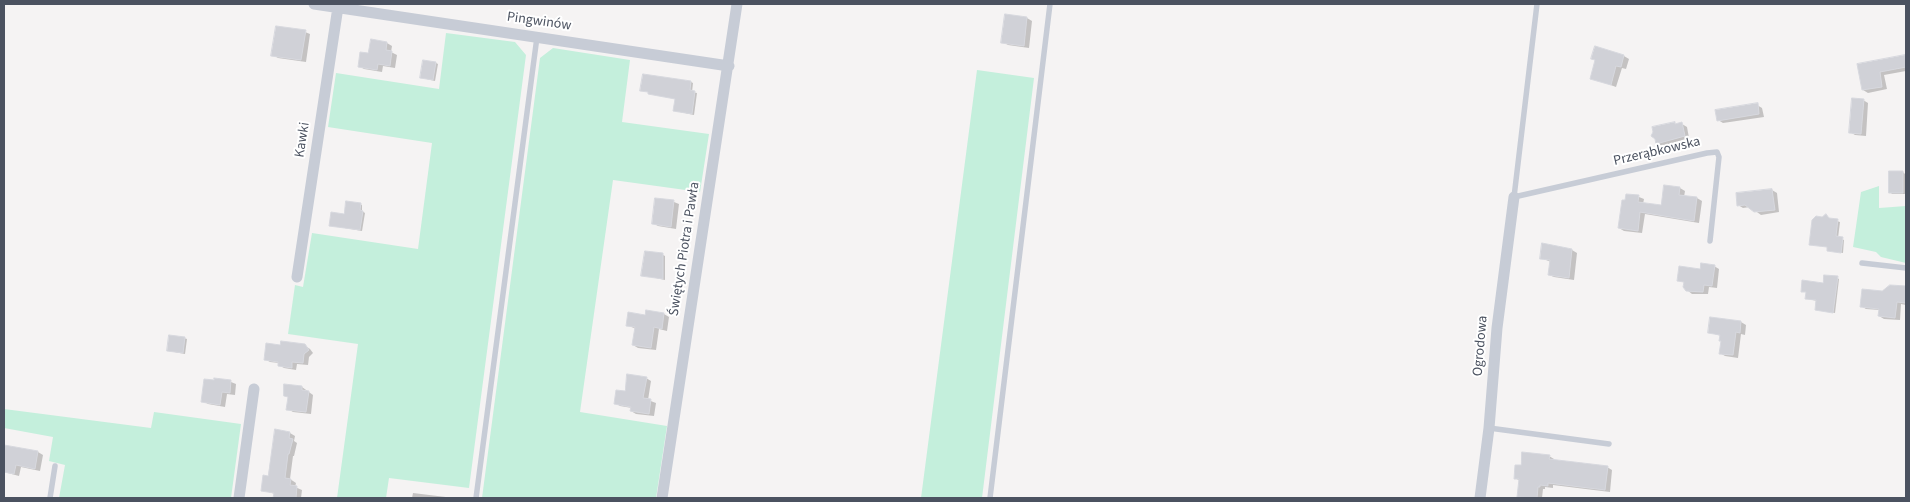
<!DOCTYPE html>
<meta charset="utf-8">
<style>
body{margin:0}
#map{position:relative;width:1910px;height:502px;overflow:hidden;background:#f5f3f3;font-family:"Source Sans 3",sans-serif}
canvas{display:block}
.frame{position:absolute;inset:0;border:5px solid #4b5260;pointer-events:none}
</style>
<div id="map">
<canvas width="1910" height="502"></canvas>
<div class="frame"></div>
</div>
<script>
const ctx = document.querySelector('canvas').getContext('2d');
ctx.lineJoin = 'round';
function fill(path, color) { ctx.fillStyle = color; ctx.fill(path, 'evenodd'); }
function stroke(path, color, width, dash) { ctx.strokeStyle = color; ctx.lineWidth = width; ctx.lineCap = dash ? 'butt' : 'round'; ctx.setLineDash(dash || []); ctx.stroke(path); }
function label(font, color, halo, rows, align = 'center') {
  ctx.font = font + ' "Source Sans 3",sans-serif'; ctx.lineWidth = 4; ctx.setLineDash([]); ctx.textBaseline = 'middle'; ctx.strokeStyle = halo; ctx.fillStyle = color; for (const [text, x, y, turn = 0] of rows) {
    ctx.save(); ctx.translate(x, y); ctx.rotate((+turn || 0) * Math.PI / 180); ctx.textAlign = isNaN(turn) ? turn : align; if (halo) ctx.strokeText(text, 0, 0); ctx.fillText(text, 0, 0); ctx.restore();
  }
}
fill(new Path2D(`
 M446 33 515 42 526 55 469 488 389 478 386 498H337L358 344 288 334 295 285 303 287 312 233 418 249 432 143 328 127 336 73 439 89Z
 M553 48 630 60 622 122 709 134 700 192 613 180 580 412 667 426 656 498H482L540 58Z
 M977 70 1034 78 982 498H921Z
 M1879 186V208L1906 206V263L1881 257 1876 252 1853 247 1861 192Z
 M4 409 151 428 154 412 241 424 231 498H59L65 465 49 461 53 437 4 428Z`), '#c4efdc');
fill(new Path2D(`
 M1006 16 1027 18 1032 21 1029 48 1008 45 1003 42Z
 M305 32 310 34 306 62 278 58 273 55Z
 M387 43 392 46 391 52 397 55 395 68 383 66 382 72 364 69 359 66 369 55Z
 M1624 56 1629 59 1626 69 1622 68 1616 87 1591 78Z
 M1904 56 1906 57V71L1884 75 1887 89 1868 93 1863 90 1859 65Z
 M436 63 438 64 435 81 422 78Z
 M691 82 693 83 692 92 697 93 694 115 675 111 676 99 649 94Z
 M1863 100 1868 103 1866 136 1855 135 1850 132Z
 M1757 105 1762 108 1764 117 1723 123 1718 120Z
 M1674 124H1682L1687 127 1689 138 1662 146 1657 143Z
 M1903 172 1905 174V194H1892L1890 192Z
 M1665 186 1680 188 1685 191 1684 197 1697 198 1702 201 1699 223 1645 214 1642 233 1624 231 1619 228 1627 195 1639 197 1644 199 1643 204 1662 207Z
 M1772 190 1777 193 1779 212 1761 215 1750 207 1743 208 1738 205Z
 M656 199 674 202 679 204 676 229 658 226 653 223Z
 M360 204 362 205V211L365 213 362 231 333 226Z
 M1826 216 1830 219 1840 222 1838 238 1844 240 1843 253 1830 251 1828 247 1810 244 1823 218Z
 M1543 244 1572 250 1577 253 1574 280 1554 277 1549 275 1551 262 1541 258Z
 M663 255 665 256V280L643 275Z
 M1714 266 1719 269 1717 288 1709 287 1708 294H1692L1687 290 1685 283 1678 280Z
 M1837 278 1839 279 1835 313 1816 310 1817 301 1808 299 1807 292 1802 291 1824 284Z
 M1891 286 1906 288V305L1901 304 1900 320 1884 319 1879 316 1880 310 1866 309 1861 306Z
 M647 312 664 314 669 317 667 331 659 329 656 350 638 348 633 345 636 329 627 325 646 316Z
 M1741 322 1746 325 1745 335 1741 334 1738 358 1725 356 1720 353 1722 341 1721 336 1709 332Z
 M184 338 187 339 185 354 169 351Z
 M304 345 310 349 313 353 309 357 308 365 297 364 296 370 284 368 279 365V363L270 362 265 359 281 347Z
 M646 378 651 381 648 400 656 403 654 416 636 414 631 411 632 408 620 406 615 403 626 393Z
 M231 382 236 384 235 395 227 394 225 407 208 404 203 401Z
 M302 387 313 395 311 414 293 412 288 409 289 398 285 395Z
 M290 433 295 436 294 441 297 443 294 456H293L290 479 296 483 295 487 302 490 301 498H274L275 494 262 490Z
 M38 452 43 455 40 471 21 467 19 476 4 472V453Z
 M1549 456 1554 459V461L1607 467 1612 470 1610 492 1553 485V488L1545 487V489H1543L1542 498H1522L1518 496 1520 481 1515 478 1522 467Z
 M413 493 454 498H412Z`), '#0003');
const building = new Path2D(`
 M1005 14 1027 17 1024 46 1001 43Z
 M276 26 306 30 301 60 271 56Z
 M371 39 387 42 386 50 392 51 390 66 378 64 377 70 358 67 360 52 368 53Z
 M1595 46 1624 55 1621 67 1616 66 1611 85 1590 79 1595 60 1591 59Z
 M1905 55 1906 67 1880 72 1882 87 1862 90 1857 64Z
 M423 60 436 62 433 80 420 78Z
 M643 74 691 81 690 90 695 91 692 114 673 111 675 99 648 94V92L640 91Z
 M1852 98 1864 99 1861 134 1849 133Z
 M1758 103 1759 114 1717 121 1715 110Z
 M1675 122V124L1682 122 1685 136 1656 144 1655 139 1651 136 1653 132 1652 127Z
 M1889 171H1903V193H1889Z
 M1664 185 1680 187 1679 195 1697 197 1694 221 1640 212 1638 231 1618 228 1622 200H1625L1626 194 1639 195 1638 202 1661 205Z
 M1772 189 1775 210 1754 212 1745 205 1737 206 1736 193Z
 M655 198 674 200 671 227 652 224Z
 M346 201 361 203 360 210 363 211 360 230 329 226 331 212 344 214Z
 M1826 214 1829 218 1838 219 1836 236 1843 237 1841 253 1827 251V247L1809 245 1812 220 1816 216 1822 217Z
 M1542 243 1572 249 1569 278 1548 275 1550 260 1540 259Z
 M645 251 663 253V279L641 276Z
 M1701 263 1715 265 1712 286 1704 285 1703 292 1686 291 1683 287 1684 282 1677 281 1679 266 1700 269Z
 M1824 275 1838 276 1833 313 1815 310 1816 300 1805 299 1806 292H1801L1802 280 1823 283Z
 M1890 285 1906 286V303L1897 302 1895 318 1878 316 1879 309 1860 307 1862 289 1882 291Z
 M646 310 664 313 662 329 654 327 651 348 632 345 635 327 626 326 628 312 645 315Z
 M1710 317 1741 321 1740 333 1736 332 1733 355 1719 354 1721 341H1719L1720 335 1708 333Z
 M169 335 185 337 183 353 167 351Z
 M281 341 305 344 309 350 304 354 303 363 292 362V368L278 366V362L264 360 266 343 280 345Z
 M627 374 647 377 643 398 651 399 649 414 630 411 631 407 614 404 616 390 625 391Z
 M214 378 231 380 230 393 222 392 220 405 201 402 204 379 214 380Z
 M284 384 302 386V390L309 391 306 412 286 410 288 397 284 396Z
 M275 429 290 432 289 438 293 439 289 454H288L285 478 291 479 290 485 297 486 296 498H273L274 493 261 491 263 475 268 476Z
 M4 445 38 451 35 469 16 465 14 474 4 472Z
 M1522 452 1550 455 1549 459 1608 466 1605 490 1548 483V486L1540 485V487H1538L1537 498 1517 497 1519 479H1514L1515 465H1521Z`);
fill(building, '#d0d1d7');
stroke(building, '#d7d8de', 1);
stroke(new Path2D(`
 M1537 4 1514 197 1707 153 1717 152 1719 157 1710 241
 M1862 263 1906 268
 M1489 428 1609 444
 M50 498 55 466
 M476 498 537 37
 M990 498 1050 4`), '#c7ccd6', 5.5);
stroke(new Path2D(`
 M314 4 729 66
 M297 277 338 7
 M239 498 254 389
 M662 498 737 4
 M1480 498 1489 428 1497 328 1514 197`), '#c7ccd6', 11);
label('14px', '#4b5260', '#fff', [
 ["Pingwinów",539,22,8],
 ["Kawki",303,140,-81],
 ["Przerąbkowska",1657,152,-13],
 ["Świętych Piotra i Pawła",685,249,-81],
 ["Ogrodowa",1481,346,-85]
]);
</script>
